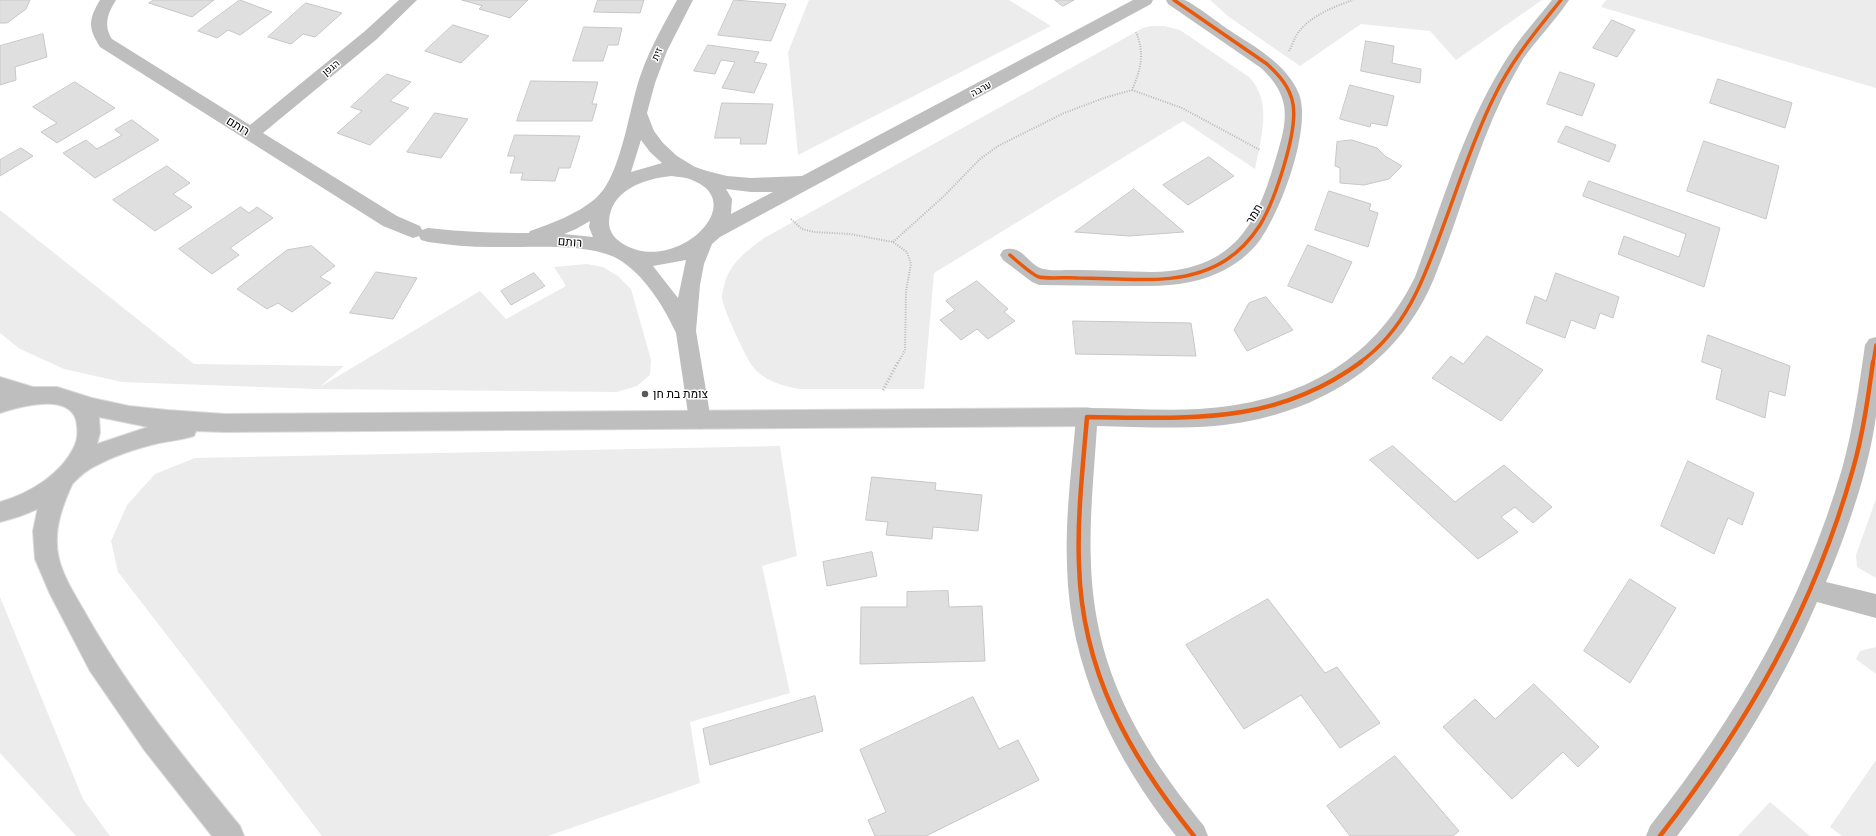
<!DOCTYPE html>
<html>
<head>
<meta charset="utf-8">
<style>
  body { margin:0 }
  canvas { display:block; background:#fff }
</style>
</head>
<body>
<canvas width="1876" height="836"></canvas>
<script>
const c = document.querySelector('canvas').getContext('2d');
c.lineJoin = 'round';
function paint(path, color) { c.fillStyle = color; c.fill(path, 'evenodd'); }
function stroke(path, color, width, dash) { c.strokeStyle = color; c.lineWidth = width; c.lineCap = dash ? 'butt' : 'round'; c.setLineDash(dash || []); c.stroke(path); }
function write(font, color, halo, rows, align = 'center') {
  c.font = font + ' "Exo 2",Heebo,sans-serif'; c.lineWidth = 3; c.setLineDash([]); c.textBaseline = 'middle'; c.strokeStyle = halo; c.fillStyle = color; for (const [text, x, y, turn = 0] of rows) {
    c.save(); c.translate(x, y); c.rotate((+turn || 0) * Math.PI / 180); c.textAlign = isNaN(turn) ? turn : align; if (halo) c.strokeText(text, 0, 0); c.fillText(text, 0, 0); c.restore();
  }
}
paint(new Path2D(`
  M809,0H1009L1051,26L798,155L788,52Z
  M1210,0H1542L1456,60L1430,31L1361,24L1300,66L1229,17Z
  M1606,0H1876V88L1601,7Z
  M1151,26H1164L1180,30L1249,77C1273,102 1261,138 1255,169L1183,121L934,273L924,389H799C783,386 764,381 753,367C746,358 723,309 722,298C722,294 723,289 724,286C729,263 747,251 764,238L1143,28Z
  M0,210L194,364L344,366L320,387L480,291L506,319L566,286L554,267L587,264L603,267L618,276L631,289L651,360L650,375L637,386L617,392L317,389L122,382L64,369L20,349L0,333Z
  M780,446L797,556L762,566L790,693L690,722L700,783L548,836H322L118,572L111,541L127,505L155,474L195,458Z
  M1876,499V578L1857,567L1856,555Z
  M0,597L83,799L110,836H76L0,753Z
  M1876,647V674L1856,659L1860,651Z
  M1876,760V836H1842L1830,827Z
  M1770,802L1810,836H1738Z`), '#ececec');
const building = new Path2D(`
  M0,0H30L26,9L7,23H0Z
  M154,0H214L192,17L149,3Z
  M240,0L272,12L240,35L228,30L217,38L198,31Z
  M462,0H528L510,18L479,9L482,6Z
  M598,0H644L640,13L594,12Z
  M734,0L786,4L771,41L718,35Z
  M1055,0H1074L1063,6Z
  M306,3L342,13L315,37L303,34L291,44L268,37Z
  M1612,20L1635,30L1617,57L1593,48Z
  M453,25L489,36L461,63L425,51Z
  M584,27L622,28L618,45H608L603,61H573Z
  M43,34L47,57L15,67L16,80L0,85V46Z
  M1366,41L1394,46L1392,63L1421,69L1420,83L1361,71Z
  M708,45L759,52L754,62L767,64L754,93L722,88L735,62L721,60L715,74L694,71Z
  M1560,72L1595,84L1582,116L1547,104Z
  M387,74L411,82L390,101L409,108L370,145L337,133L362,111L351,107Z
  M1718,79L1792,103L1785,128L1710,103Z
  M531,81L598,82L592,104H597L592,121H517Z
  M75,82L115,108L57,143L41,132L57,123L33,107Z
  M1350,85L1394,96L1387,126L1371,123L1370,127L1340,119Z
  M722,103L773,104L766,144H740L741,138H715Z
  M435,113L468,119L441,158L407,152Z
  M132,120L159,140L95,178L63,153L86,140L97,149L122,135L115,130Z
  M1566,126L1616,145L1609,162L1558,142Z
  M515,135L580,136L570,168H559L555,181L521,180L523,173H510L515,156H508Z
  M1352,140L1377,148L1385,156L1402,166L1389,179L1364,185L1340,183V168L1335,166L1337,142Z
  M1704,141L1779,166L1766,219L1687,191Z
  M21,148L33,156L0,176V160Z
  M1209,157L1234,176L1188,205L1163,185Z
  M167,166L190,183L173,194L192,207L155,231L113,200Z
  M1589,181L1720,228L1704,287L1618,254L1624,236L1679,257L1686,234L1583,196Z
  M1134,189L1184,232L1129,236L1075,232Z
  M1329,191L1371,204L1369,210L1378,213L1368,247L1315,230Z
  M241,207L249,213L257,207L273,218L230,248L239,255L212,274L179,249Z
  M1308,245L1352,262L1332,303L1288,286Z
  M312,246L335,266L320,277L331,283L292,312L278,303L267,309L237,289L287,250Z
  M376,272L417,278L393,319L350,313Z
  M534,273L545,286L511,305L501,291Z
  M1556,273L1619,297L1613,318L1600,313L1595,329L1571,320L1565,338L1526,323L1535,296L1546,301Z
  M977,281L1008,309L1004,312L1015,321L988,339L977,329L961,340L940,320L955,310L946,301Z
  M1266,297L1293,330L1247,351L1234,330L1249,303Z
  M1073,321L1191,323L1196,356L1076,354Z
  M1708,335L1790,366L1785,396L1769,391L1765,418L1716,399L1722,369L1702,362Z
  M1487,336L1543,370L1501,421L1432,378L1451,356L1463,364Z
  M1393,446L1455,502L1504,465L1552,507L1533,523L1515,507L1501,517L1518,532L1478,559L1370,460Z
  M1688,461L1754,493L1742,525L1728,518L1714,554L1661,526Z
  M872,477L936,483L935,490L982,495L978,531L933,527L932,539L886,535L888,522L866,520Z
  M872,552L877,576L827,586L823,562Z
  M1630,579L1676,608L1630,683L1584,651Z
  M948,591L949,607L982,606L985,661L860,664L861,607H907V592Z
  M1268,599L1325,673L1337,667L1380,723L1340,748L1301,695L1244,729L1186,645Z
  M1534,684L1599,747L1578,767L1563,752L1512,799L1443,727L1475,699L1495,719Z
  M815,696L823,731L710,765L703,729Z
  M973,697L999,749L1018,740L1039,780L926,836H875L868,820L886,812L860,750Z
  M1395,756L1459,831L1453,836H1350L1327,806Z`);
paint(building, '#dfdfdf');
stroke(building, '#c7c7c7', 1);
const major = new Path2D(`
  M0,377L33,387H57L92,398L129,406L167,410L225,414L1087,408L1095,410L1098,417L1095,424L1087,426L225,432L196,431L194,436C181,440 168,441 155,444C134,449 114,456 95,466C81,473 76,481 65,491C47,507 24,516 0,522V502C28,494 61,475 74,447C77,441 78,433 77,426C75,391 21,406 0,413ZM99,417L148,427L97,444L100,433Z`);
const highway = new Path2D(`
  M64,468L72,471L75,478C63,504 52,530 59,559C64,579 77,598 87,616C130,692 185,759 240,826L244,836H212L145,751L90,671L50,594L35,559L33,531L38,507L56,471Z`);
stroke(major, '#dbdbdb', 2);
stroke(highway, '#dbdbdb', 2);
stroke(new Path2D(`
  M1289,51C1292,46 1294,39 1297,34C1310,16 1333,7 1353,0
  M1132,90L1182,108L1260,150
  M791,219L802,229L814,232L850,234L893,242L907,252L911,264L906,291L905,350L898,363
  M893,242L944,196L980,159L998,146L1064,113L1104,98L1132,90C1141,69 1145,54 1136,32`), '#b9b9b9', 2, [1, 1.5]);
stroke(new Path2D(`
  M883,390L898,362`), '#b9b9b9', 3, [1, 2]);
paint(new Path2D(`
  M100,0H116C108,13 103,25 112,39L250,125L365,31L399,0H417L377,39L263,133L397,216L420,226L422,230L428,228C462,232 495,233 529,233L530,231C553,223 577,214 595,199C622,177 629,106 641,74C650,48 664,24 677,0H693L667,51L655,83L647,113L654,131L663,143L677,156L695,167L707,171L727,176L751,178L802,176L1133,0H1153L1151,4L720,237L712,244L704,264L700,285L696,331L711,420L708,427L700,429L692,427L689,420L676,333C664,307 644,274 618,259C588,242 527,248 492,247C470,247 449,245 428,242L421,240L419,236L413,238L383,226L100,47C88,28 88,20 100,0ZM641,140L650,152L662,163L631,172ZM671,176C678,177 686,177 692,180C751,203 676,274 625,245C616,240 609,233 609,222C610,190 644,179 671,176ZM726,189L751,192H773L731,214L732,199ZM590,221L589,227L593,237L564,234L576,229ZM686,260L678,298L653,266Z
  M1166,0C1172,0 1178,0 1184,0C1192,2 1220,24 1229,30C1255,47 1287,64 1299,94C1312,128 1281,211 1260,240C1250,254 1234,266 1218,273C1186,288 1152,286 1117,286C1091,286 1065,285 1039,285L1032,282L1003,260L1000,255L1003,250C1023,243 1028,266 1044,269C1051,271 1059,270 1066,270C1083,270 1100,270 1117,271C1134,271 1152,273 1169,271C1243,263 1260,213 1278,151C1289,116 1289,94 1261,68L1168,4Z
  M1552,0H1569C1555,21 1537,39 1523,59C1516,71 1509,84 1503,96C1475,154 1459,217 1435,276C1398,369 1311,417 1215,426C1176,429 1136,427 1097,426C1094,473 1089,519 1091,565C1095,671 1139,746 1204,826L1208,836H1176C1114,758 1069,667 1067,565C1065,516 1072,466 1076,417L1079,410L1087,408C1124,408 1162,411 1199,409C1294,403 1372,365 1415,277C1443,202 1465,122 1509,55C1521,36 1538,18 1552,0Z
  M1876,337C1876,362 1876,390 1876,416C1869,469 1847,532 1826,582L1876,594V618L1817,602C1781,686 1733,763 1677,836H1646L1650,826C1737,716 1802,605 1842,469C1853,429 1859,387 1865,345L1869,339Z`), '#bebebe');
paint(major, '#bebebe');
paint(highway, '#bebebe');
stroke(new Path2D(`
  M1010,255C1017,261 1031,274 1039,277C1046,279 1070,277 1078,278C1127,278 1183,288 1226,260C1240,251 1251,239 1260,225C1275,200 1298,132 1293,104C1290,87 1279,75 1267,64L1174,0
  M1359,363C1407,329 1425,276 1444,224C1460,181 1474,137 1494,97C1511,61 1536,31 1561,0
  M1873,363L1876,345`), '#e8590c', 3.5);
stroke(new Path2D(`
  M1194,836C1129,755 1082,672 1079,565C1077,516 1083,466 1087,417C1189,418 1274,426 1361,362
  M1660,836C1748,723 1814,608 1853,469C1863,434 1868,398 1873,362`), '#e8590c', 4.5);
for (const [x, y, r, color] of [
  [645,394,4,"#595959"]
]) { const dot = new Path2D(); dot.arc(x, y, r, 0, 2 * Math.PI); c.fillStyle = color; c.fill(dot); stroke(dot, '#fff', 1.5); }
write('10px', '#000', '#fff', [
  ["זית",657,54,-66],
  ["הגפן",331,68,-39],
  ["ערבה",981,89,-28]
]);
write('12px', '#000', '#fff', [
  ["רותם",238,126,32],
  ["תמר",1254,214,-60],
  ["רותם",570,242,4]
]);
write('12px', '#000', '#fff', [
  ["צומת בת חן",653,394]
], 'left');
</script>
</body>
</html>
